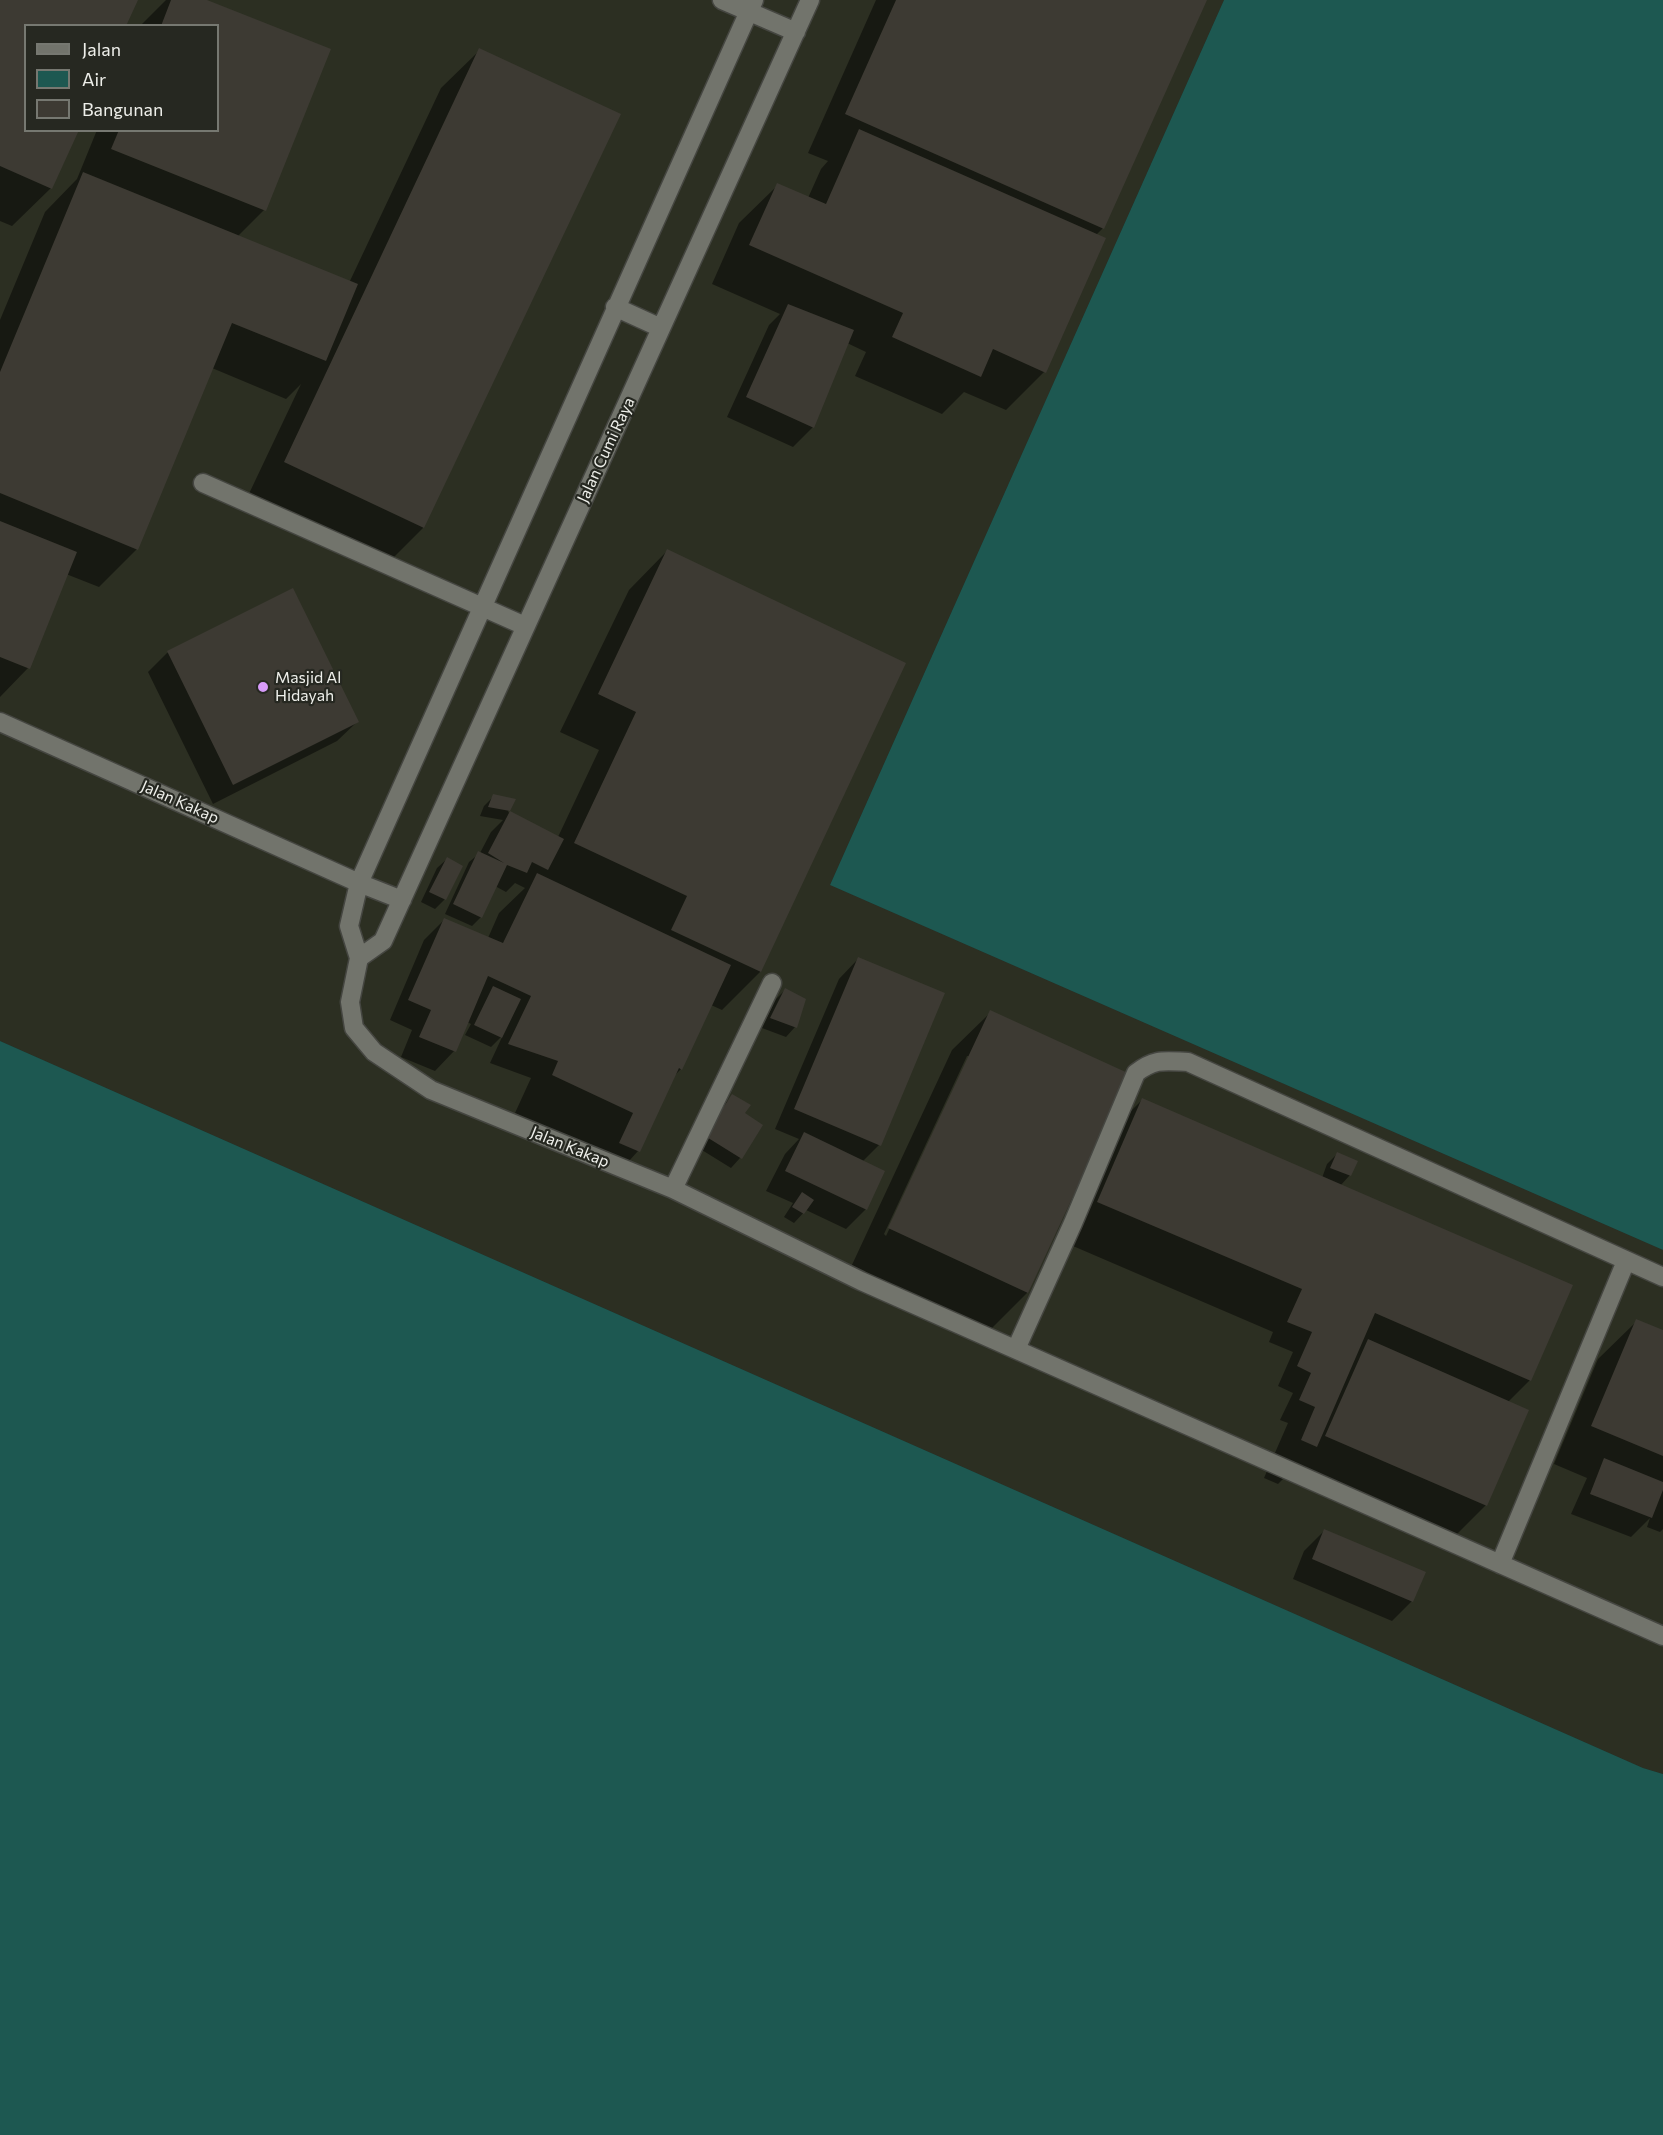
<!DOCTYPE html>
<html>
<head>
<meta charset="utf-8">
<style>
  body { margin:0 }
  #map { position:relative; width:1663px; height:2135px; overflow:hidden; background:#262821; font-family:Commissioner,sans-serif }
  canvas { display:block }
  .legend { position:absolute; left:24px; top:24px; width:195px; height:108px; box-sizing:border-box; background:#262821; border:2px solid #767871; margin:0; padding:8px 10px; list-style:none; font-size:18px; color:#eeefea }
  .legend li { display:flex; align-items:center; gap:12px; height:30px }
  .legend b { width:30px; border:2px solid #767871 }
</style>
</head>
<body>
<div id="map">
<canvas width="1663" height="2135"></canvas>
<ul class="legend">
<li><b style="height:8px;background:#72746c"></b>Jalan</li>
<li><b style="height:16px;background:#1d5851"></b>Air</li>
<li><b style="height:16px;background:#3d3a33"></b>Bangunan</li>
</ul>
</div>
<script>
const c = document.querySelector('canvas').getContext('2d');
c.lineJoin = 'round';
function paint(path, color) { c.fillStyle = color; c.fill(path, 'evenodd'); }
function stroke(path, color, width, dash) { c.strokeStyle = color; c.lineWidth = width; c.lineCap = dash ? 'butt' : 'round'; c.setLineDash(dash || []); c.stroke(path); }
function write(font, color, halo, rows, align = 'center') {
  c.font = font + ' Commissioner,sans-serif'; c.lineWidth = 4.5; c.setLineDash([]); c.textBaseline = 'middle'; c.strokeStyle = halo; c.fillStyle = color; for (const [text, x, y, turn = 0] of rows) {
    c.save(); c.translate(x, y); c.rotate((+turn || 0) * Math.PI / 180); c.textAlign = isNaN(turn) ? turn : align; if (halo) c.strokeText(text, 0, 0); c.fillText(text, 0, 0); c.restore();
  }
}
paint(new Path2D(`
  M0,0H1224L830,885L1663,1250V1774L1643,1768L0,1041ZM26,26H218V130H26Z`), '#2c2f22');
paint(new Path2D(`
  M1224,0H1663V1250L830,885Z
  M0,1041L1643,1768L1663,1774V2135H0Z`), '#1d5851');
paint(new Path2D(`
  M0,0H136L26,26V130L51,188L12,226L0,221Z
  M166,0H203L329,49L264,210L237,237L349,283L441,88L480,50L619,115L423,528L385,566L246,500L301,384L286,399L212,368L137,549L99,587L66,574L28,668L0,697V320L45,212L77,179L97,130H218V26H140Z
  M876,0H1205L1103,228L1096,235L1044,372L1006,410L964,392L942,414L855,376L866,352L847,343L813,427L793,447L727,417L769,325L780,314L712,284L739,223L778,185L808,198L821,169L828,161L808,153Z
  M667,551L904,664L760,972L722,1010L711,1005L681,1069L674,1076L638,1151L629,1161L618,1156L614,1160L515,1113L531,1078L490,1063L503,1035L491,1047L465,1035L471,1024L467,1022L454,1051L435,1071L401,1057L412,1030L390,1020L424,940L444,920L488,938L499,913L525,888L515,883L506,892L495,886L481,917L472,926L445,914L469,862L480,853L491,832L503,820L480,816L484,806L494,796L513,800L508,812L558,837L599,750L560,732L629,590Z
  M292,590L357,722L337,741L213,804L148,672L167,653Z
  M447,859L445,899L435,909L421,902L437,868Z
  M858,959L879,1145L862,1162L866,1209L846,1229L806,1210L794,1223L784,1217L793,1203L766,1191L785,1154L799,1139L775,1129L839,979Z
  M785,990L795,1027L786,1037L762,1028L776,999Z
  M991,1012L1128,1074L1027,1293L989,1331L851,1267L952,1050ZM967,1056H971L886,1236L884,1234Z
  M733,1096L743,1114L761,1125L740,1158L731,1168L697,1147L723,1105Z
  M1142,1100L1322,1178L1327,1164L1337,1154L1350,1175L1340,1186L1530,1380L1508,1402L1486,1505L1456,1535L1297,1465L1278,1484L1264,1478L1288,1423L1280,1420L1293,1393L1278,1386L1293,1352L1269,1342L1273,1332L1059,1240L1104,1138Z
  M1637,1321L1663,1332V1529L1660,1532L1647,1527L1650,1518L1631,1537L1571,1514L1587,1478L1554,1464L1598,1359Z
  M1324,1531L1412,1601L1392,1621L1293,1579L1304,1551Z`), '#0007');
paint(new Path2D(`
  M0,0H138L126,26H26V130H79L52,189L0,166Z
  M171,0H207L331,49L266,211L111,149L119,130H218V26H161Z
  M896,0H1207L1104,229L845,114Z
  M479,48L621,114L424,528L284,462Z
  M859,129L1106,238L1046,373L993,349L981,377L892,337L903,313L749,245L777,183L826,204Z
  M83,172L358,284L326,361L232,323L138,550L0,493V372Z
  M788,304L854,330L814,428L746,397Z
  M0,521L77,552L30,669L0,657Z
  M667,549L906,663L761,972L671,930L687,896L574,843L636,712L598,694Z
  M293,588L359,722L233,785L167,651Z
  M493,794L516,799L510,811L488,807Z
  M510,811L564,839L548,870L532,862L527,873L507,865L482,918L453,904L478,851L504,863L488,853Z
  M447,857L463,866L446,900L429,892Z
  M537,873L731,965L682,1070L679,1068L640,1152L619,1143L633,1113L552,1075L558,1061L508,1044L531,996L488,976L456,1052L419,1037L431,1010L408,1000L444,918L503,943Z
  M858,957L945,993L881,1146L794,1109Z
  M493,986L521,999L502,1038L474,1025Z
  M785,988L806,999L797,1028L770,1018Z
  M990,1010L1130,1074L1028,1293L888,1228Z
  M732,1094L751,1105L745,1113L763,1125L742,1159L705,1136Z
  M1142,1098L1573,1285L1531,1381L1375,1313L1317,1447L1301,1440L1315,1407L1299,1400L1311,1373L1297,1366L1312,1332L1287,1322L1302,1289L1097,1202Z
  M804,1132L885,1171L867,1210L785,1171Z
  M1337,1152L1358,1161L1351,1176L1330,1168Z
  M802,1192L814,1200L804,1214L792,1207Z
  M1636,1319L1663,1330V1456L1591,1426Z
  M1368,1339L1529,1410L1487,1506L1325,1436Z
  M1604,1458L1663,1482V1490L1652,1518L1590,1494Z
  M1324,1529L1426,1572L1413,1602L1312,1559Z`), '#3d3a33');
const minor = new Path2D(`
  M722,0L796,32
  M754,0L359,883L349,926L359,958L350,1002L354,1028L374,1052L431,1090L673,1189L861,1281L1663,1636
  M615,307L661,328
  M203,483L525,626
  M0,722L359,883L402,900
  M359,958L383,941L810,0
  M673,1189L772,983
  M1016,1349L1073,1223L1136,1073C1155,1058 1165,1061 1188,1062L1663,1277
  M1500,1564L1626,1261`);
stroke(minor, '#454641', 21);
stroke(minor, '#72746c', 18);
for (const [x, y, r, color] of [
  [263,687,6,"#d79bf9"]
]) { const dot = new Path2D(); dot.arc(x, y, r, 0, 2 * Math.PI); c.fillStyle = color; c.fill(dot); stroke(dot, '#262821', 2); }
write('16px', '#eeefea', '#262821', [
  ["Jalan Cumi Raya",606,450,-65],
  ["Jalan Kakap",180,802,24],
  ["Jalan Kakap",570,1147,22]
]);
write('16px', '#eeefea', '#262821', [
  ["Masjid Al",275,678],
  ["Hidayah",275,696]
], 'left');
</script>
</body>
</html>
